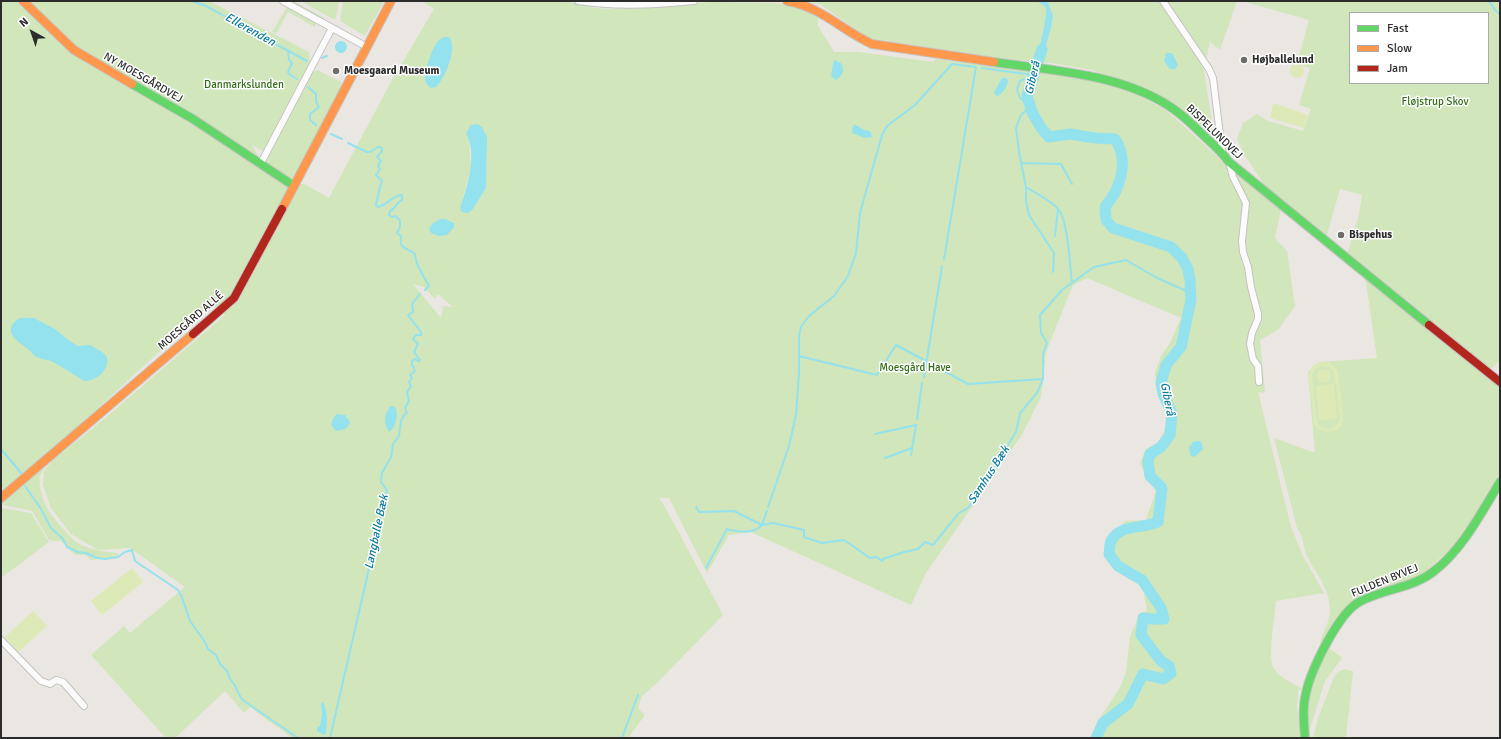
<!DOCTYPE html>
<html>
<head>
<meta charset="utf-8">
<style>
  body { margin:0 }
  #map { position:relative; width:1501px; height:739px; overflow:hidden; background:#eae6e2; font-family:Signika,sans-serif }
  canvas { display:block }
  .frame { position:absolute; inset:0; border:2px solid #2c2c2c; pointer-events:none }
  .legend { position:absolute; left:1349px; top:12px; width:140px; height:72px; box-sizing:border-box; background:#fff; border:1px solid #ababab; margin:0; padding:5px 7px; list-style:none; font-size:12px; color:#2c2c2c }
  .legend li { display:flex; align-items:center; gap:8px; height:20px }
  .legend b { width:20px; border:1px solid #ababab }
  .north { position:absolute; left:12px; top:12px; width:40px; height:40px; -webkit-text-stroke:3px #fff; paint-order:stroke; rotate:320deg; font-size:11px; font-weight:700; line-height:16px; text-align:center; color:#2c2c2c }
  .north::after { content:''; display:block; margin:auto; width:14px; height:18px; background:#2c2c2c; clip-path:polygon(50% 0,100% 100%,50% 72%,0 100%) }
</style>
</head>
<body>
<div id="map">
<canvas width="1501" height="739"></canvas>
<div class="frame"></div>
<ul class="legend">
<li><b style="height:5px;background:#63d668"></b>Fast</li>
<li><b style="height:5px;background:#ff974d"></b>Slow</li>
<li><b style="height:5px;background:#b3261e"></b>Jam</li>
</ul>
<div class="north">N</div>
</div>
<script>
const c = document.querySelector('canvas').getContext('2d');
c.lineJoin = 'round';
function paint(path, color) { c.fillStyle = color; c.fill(path, 'evenodd'); }
function stroke(path, color, width, dash) { c.strokeStyle = color; c.lineWidth = width; c.lineCap = dash ? 'butt' : 'round'; c.setLineDash(dash || []); c.stroke(path); }
function write(font, color, halo, rows, align = 'center') {
  c.font = font + ' Signika,sans-serif'; c.lineWidth = 3; c.setLineDash([]); c.textBaseline = 'middle'; c.strokeStyle = halo; c.fillStyle = color; for (const [text, x, y, turn = 0] of rows) {
    c.save(); c.translate(x, y); c.rotate((+turn || 0) * Math.PI / 180); c.textAlign = isNaN(turn) ? turn : align; if (halo) c.strokeText(text, 0, 0); c.fillText(text, 0, 0); c.restore();
  }
}
paint(new Path2D(`
  M1,1H209L309,52L310,65L263,151L252,145L258,156L255,163L287,186L304,184L329,198L392,80L434,9L422,1H565L596,8L609,9L646,8L712,2L771,3L787,4L818,14V26L834,52H858L933,62L936,59L1071,76L1129,90L1167,111L1219,158L1281,210L1275,238L1287,251L1295,306L1278,330L1260,340L1265,393L1258,392L1291,527L1304,558L1324,593L1276,601C1275,615 1267,659 1274,669C1281,678 1292,683 1302,689L1298,691L1297,707L1301,738H1091L1100,718L1121,686L1126,672L1130,637L1140,613L1147,611L1143,589L1136,582L1116,569L1107,559L1106,542L1125,521L1146,520L1156,491L1145,475L1140,463L1146,449L1158,443L1164,431L1167,420L1163,402L1157,389L1155,373L1161,356L1170,343L1181,318L1087,278L1073,285L1046,352L1041,397L1023,433L926,573L911,605L751,532L729,535L707,573L669,498H659L664,505L723,615L659,681L642,696L638,708L645,715L628,738H292L250,707L244,713L225,691L175,738H166L91,655L124,626L130,633L185,587L130,548L98,550L71,534L51,508L43,485L44,471L52,461L103,420L225,315L211,304L72,432L1,492ZM487,137L486,188L473,209H460L471,167L469,139ZM413,284L424,287L435,299L438,294L453,307L443,306L441,318Z
  M290,1H293L325,18L323,20Z
  M301,1H339L336,17L335,19H333Z
  M343,1H384L365,36L340,21Z
  M805,1H1159L1203,63L1214,136L1173,103L1153,92L1092,70L1051,63L1006,59L874,39L867,37L821,5Z
  M1166,1H1237L1220,50L1210,42L1206,59Z
  M1242,1H1500V361L1491,369L1348,252L1359,214L1362,195L1340,189L1327,235L1266,187L1245,156L1237,139L1243,123L1257,114L1268,121L1303,131L1311,109L1299,105L1310,68L1292,62L1300,53L1309,20ZM1350,13H1488V83H1350Z
  M287,7L316,23L315,27L288,12L276,34L272,32Z
  M317,70L341,82L343,85L294,177L291,178C282,175 270,168 267,160L309,76L312,73Z
  M1365,276L1500,386V477L1463,535L1450,551L1439,559L1420,577L1407,583L1358,599L1334,625L1320,648C1319,637 1329,625 1330,613C1331,588 1316,575 1306,554C1303,545 1303,535 1297,528L1274,438L1315,453L1308,372L1314,365L1321,362L1377,358Z
  M45,464L46,465C45,468 41,473 40,476C38,484 43,499 46,506C51,516 71,540 81,545C93,550 105,552 117,553L119,556L91,560L86,555H75L61,541L49,540L32,511L3,505L1,502Z
  M1,508L31,513L49,542L1,578Z
  M1329,648L1342,658L1325,681L1308,735C1307,724 1305,712 1306,701C1309,681 1318,665 1329,648Z
  M1345,669L1353,671L1346,738H1313L1318,718L1334,677L1338,672Z`), '#d1e6ba');
paint(new Path2D(`
  M1290 71a7 7 0 1 1 14 0a7 7 0 1 1-14 0Z
  M1273,103L1308,115L1304,128L1270,118Z
  M1321,362L1330,363L1337,370C1339,383 1344,408 1343,420C1341,433 1327,433 1318,429L1314,424L1309,375L1311,368ZM1322,366L1329,367L1334,373L1340,418C1338,430 1321,433 1317,421L1312,375L1315,369Z
  M1317 376a7 7 0 1 1 14 0a7 7 0 1 1-14 0Z
  M1334,384L1337,419L1319,420L1316,386Z
  M132,568L143,582L102,615L91,601Z
  M33,611L47,626L18,652L5,637Z`), '#ddeab7');
paint(new Path2D(`
  M1036,1L1048,2L1053,16L1051,27L1041,63H1035C1038,56 1048,14 1046,9C1045,5 1040,3 1036,1Z
  M445,37H449C458,48 445,78 436,87L431,88C429,87 427,84 426,83C422,75 433,45 439,40C440,39 444,37 445,37Z
  M335 47a6 6 0 1 1 12 0a6 6 0 1 1-12 0Z
  M1166,53H1172L1178,65L1175,69H1170L1164,61Z
  M834,60L841,63C845,70 843,75 836,80L831,76C832,72 833,62 834,60Z
  M1002,78H1006L1008,80C1008,87 1003,92 998,96L995,95L994,92Z
  M477,124L482,127L487,137L486,188L473,209L468,213L462,212L460,209C467,185 478,157 466,133L471,125Z
  M854,124L864,130L870,131L872,137L865,138L852,133V129Z
  M440,219H446L449,221L454,223V227L447,235L439,236L431,233L429,229L432,224Z
  M20,318H34L55,329L67,339L78,346L90,345L102,352L107,357C109,371 96,381 84,381C75,375 65,369 55,363C49,359 41,360 35,356C32,354 31,351 28,349C17,341 0,330 20,318Z
  M391,406L395,407C399,414 396,428 389,432C383,423 384,413 391,406Z
  M337,414L345,415L350,422C348,429 343,430 336,431L331,425L333,418Z
  M1197,441H1201L1203,449L1194,457L1190,455L1189,447L1193,442Z
  M323,702C328,712 327,722 326,733L324,735L317,731V728L320,726L322,714L321,704Z`), '#93e2ee');
stroke(new Path2D(`
  M192,1L206,6L307,61
  M1489,1L1495,10L1500,14
  M288,50L289,60L292,63L288,72L289,74L297,79
  M322,58L327,56
  M982,68L1033,75
  M308,87L316,94V102L319,107L310,114V120L316,125
  M1029,105L1020,98L1017,90L1020,81L1032,76
  M1030,107L1021,115L1016,128L1019,152L1026,187C1036,194 1051,200 1059,210C1068,222 1070,266 1072,283
  M331,134L342,139
  M348,143L367,152H370L378,147L382,148V151L377,157L381,161L378,166L380,169L376,175L382,181C379,188 378,197 376,205L378,207C389,204 395,194 402,195V200C395,203 397,208 390,211L389,215L392,217L395,216L400,220V227L397,233L401,236C399,250 406,247 415,254C415,265 424,276 429,286L425,290
  M1021,163L1061,164L1072,184
  M1026,187V201L1029,215L1054,253L1053,272
  M1055,236L1058,209
  M799,356L877,375L896,345L926,361
  M931,364L968,384L1043,379
  M924,377L942,266
  M917,419L922,383
  M875,434L916,425L911,455
  M1,449L22,474
  M885,458L912,448
  M25,486L41,509L51,528L63,539L67,547L78,552L86,553L97,558L105,559L118,557L125,552L132,550L135,561L178,590L182,597L190,621L205,642L208,649L216,655L220,664L227,671L230,679L234,684L241,698L247,703L298,738
  M696,507L699,512L734,511L762,525L773,523L804,530V537L822,543L844,540L870,558L877,557L882,561L883,559L904,552L918,549L925,542L933,545L958,514L969,507L1016,432L1020,413L1037,393L1043,379V354L1047,343L1041,333L1040,315L1062,290L1094,267L1126,260L1157,278L1191,293
  M768,507L789,446L796,415L799,373V336L801,327L809,316L834,296L848,276L856,253L860,213L882,135L887,126L915,105L952,64L976,67L944,259
  M706,568L727,529C738,532 753,534 761,526C764,522 765,515 767,511
  M330,738L387,490L381,482L382,473L391,457L393,444L399,436L401,421L404,415L407,413L405,408L409,401L407,392L411,386L409,382L412,378L410,375L415,371L414,368L412,365V361L415,359L418,361L420,360L414,352L418,344L413,339L416,335H421V332L408,315L413,312L412,304L420,294
  M622,738L638,695`), '#93e2ee', 2);
stroke(new Path2D(`
  M1042,49L1027,96L1032,112L1041,128L1049,137L1070,134L1095,138L1115,139C1125,153 1124,172 1117,188C1115,195 1109,201 1105,207L1106,220L1113,228L1171,247L1182,258L1188,269L1190,280L1191,300L1181,347L1166,365L1161,383L1163,394L1172,413L1170,435L1161,447L1150,454L1148,461L1150,476L1162,488L1158,522C1142,529 1120,524 1111,541C1109,545 1110,550 1109,554L1118,566L1142,580L1161,608L1164,619H1153L1143,618L1141,635L1161,661L1169,666L1171,673L1163,679L1143,674L1128,704L1103,723L1096,738`), '#93e2ee', 11);
const street = new Path2D(`
  M283,1L367,47
  M578,1C616,7 656,5 694,1
  M1163,1L1209,69L1213,78L1222,151
  M1229,162L1233,177L1246,203L1242,241L1243,252L1248,267L1251,287L1258,314V319L1252,333L1250,344L1253,359L1258,366L1259,382
  M261,163L332,28
  M1,640L41,681L50,684L56,680L63,682L84,706`);
const fast = new Path2D(`
  M994,62C1052,71 1118,73 1169,106C1182,114 1193,125 1204,136C1213,144 1222,152 1229,162L1429,325
  M132,84L193,119L294,186
  M1305,738C1304,723 1302,708 1306,693C1311,670 1339,611 1361,601C1384,589 1412,588 1433,572C1463,549 1481,513 1500,482`);
const slow = new Path2D(`
  M23,1L74,50L132,84
  M787,1C822,7 841,30 872,44L994,62
  M282,209L391,1
  M1,498L193,334`);
const jam = new Path2D(`
  M1429,325L1500,382
  M193,334L234,298L282,209`);
stroke(street, '#c4c3c3', 8);
stroke(fast, '#c4c3c3', 10);
stroke(slow, '#c4c3c3', 10);
stroke(jam, '#c4c3c3', 10);
stroke(street, '#fcfbfb', 6);
stroke(fast, '#63d668', 8);
stroke(slow, '#ff974d', 8);
stroke(jam, '#b3261e', 8);
for (const [x, y, r, color] of [
  [1244,60,4,"#6e6d6c"],
  [336,71,4,"#6e6d6c"],
  [1341,235,4,"#6e6d6c"]
]) { const dot = new Path2D(); dot.arc(x, y, r, 0, 2 * Math.PI); c.fillStyle = color; c.fill(dot); stroke(dot, '#fff', 1.5); }
write('bold 11px', '#2c2c2c', '#fff', [
  ["Højballelund",1252,60],
  ["Moesgaard Museum",344,71],
  ["Bispehus",1349,235]
], 'left');
write('11px', '#2c2c2c', '#fff', [
  ["NY MOESGÅRDVEJ",143,78,30],
  ["BISPELUNDVEJ",1214,132,44],
  ["MOESGÅRD ALLÉ",191,321,-41],
  ["FULDEN BYVEJ",1385,581,-22]
]);
write('11px', '#346d18', '#fff', [
  ["Danmarkslunden",244,85],
  ["Fløjstrup Skov",1435,102],
  ["Moesgård Have",915,368]
]);
write('italic 12px', '#097b9c', '#fff', [
  ["Ellerenden",250,30,29],
  ["Giberå",1033,78,-77],
  ["Giberå",1167,399,79],
  ["Samhus Bæk",989,475,-57],
  ["Langballe Bæk",377,532,-78]
]);
</script>
</body>
</html>
